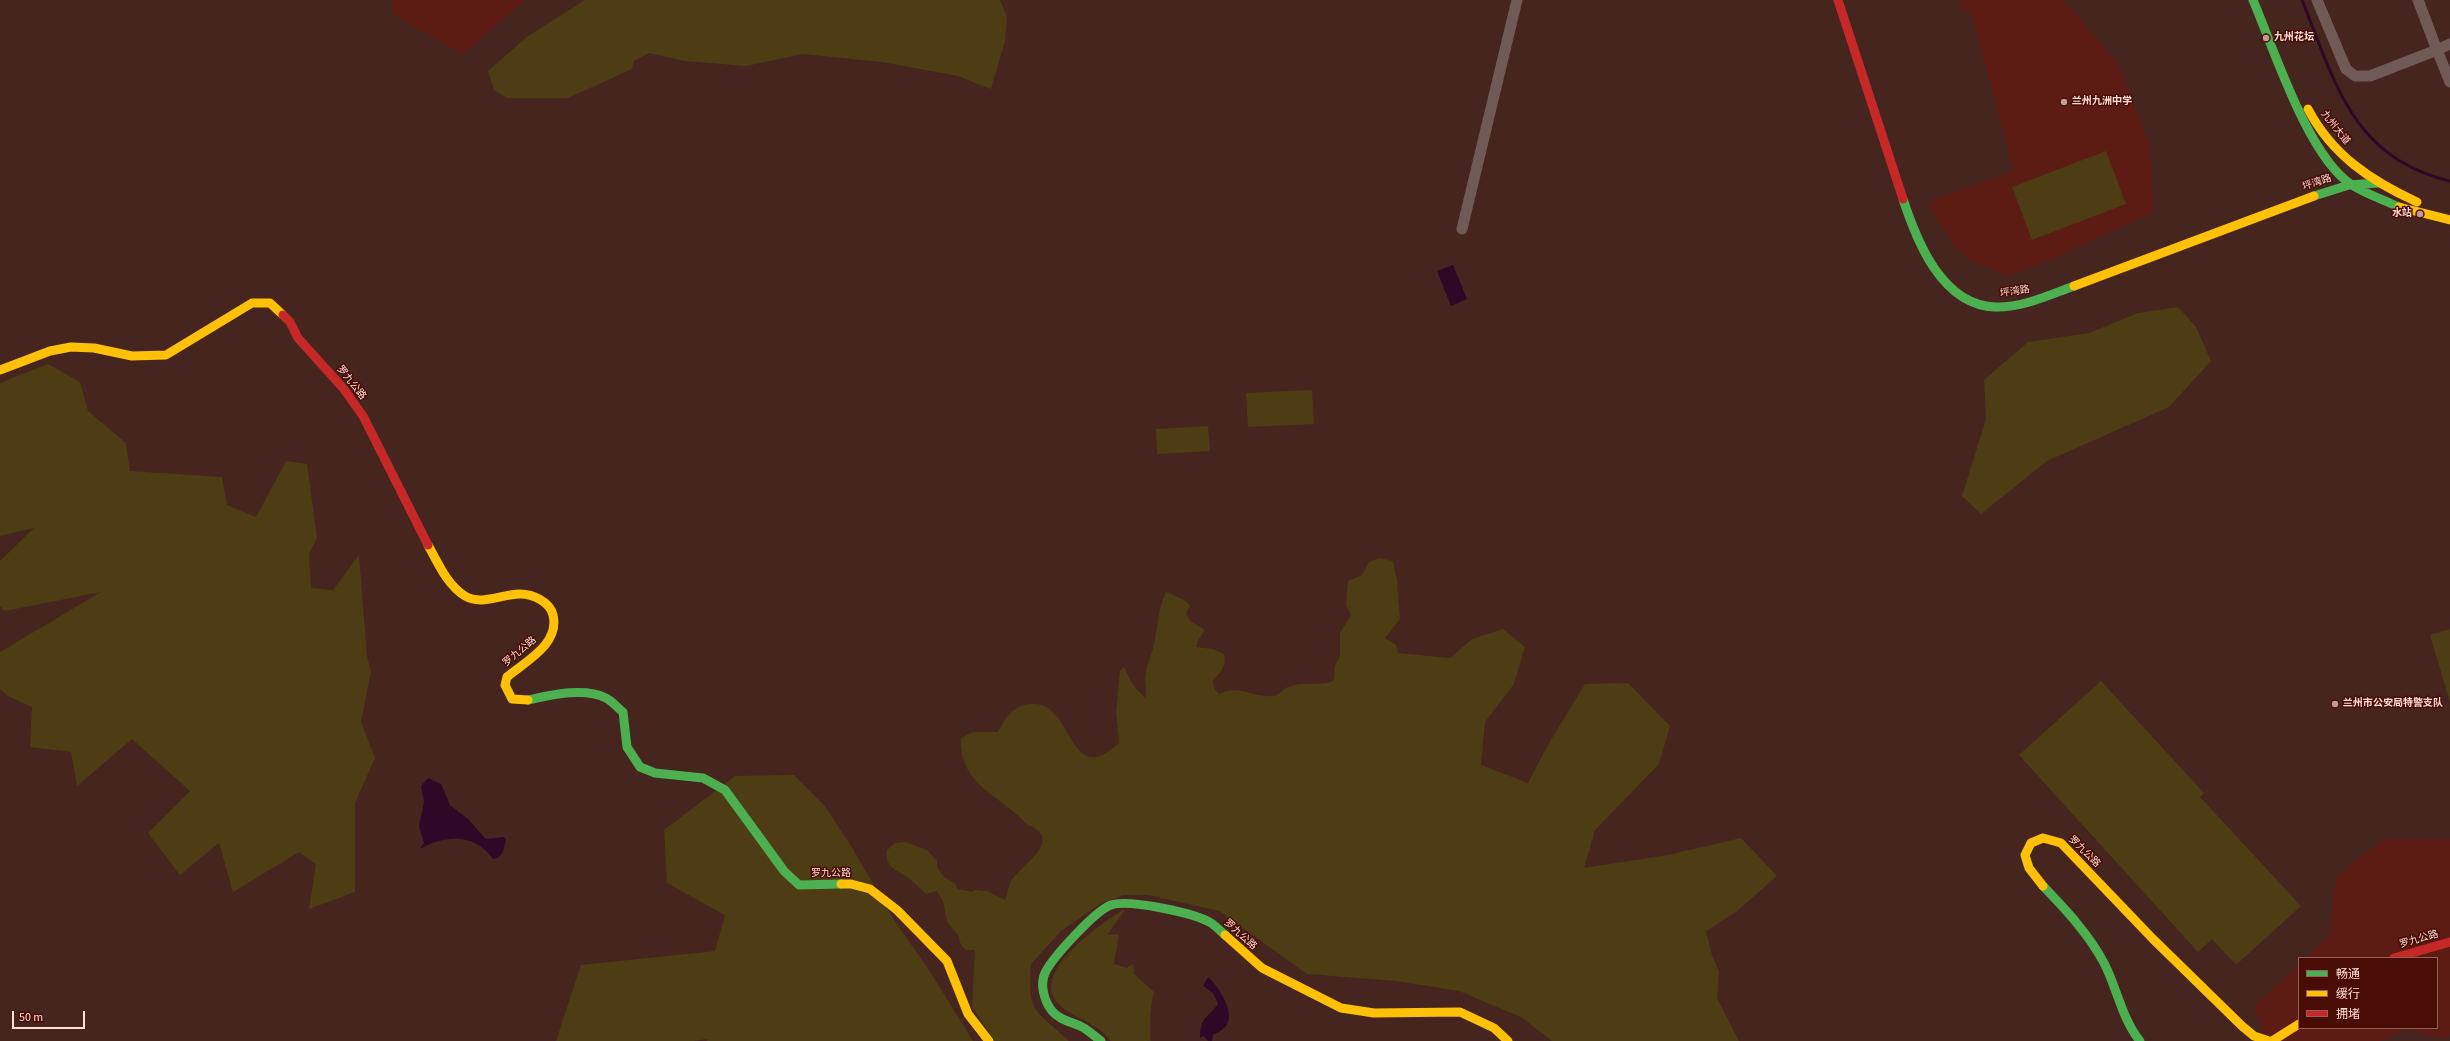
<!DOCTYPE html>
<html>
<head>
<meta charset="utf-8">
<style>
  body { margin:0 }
  #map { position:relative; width:2450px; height:1041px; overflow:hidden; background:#46251f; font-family:"Source Sans 3","Noto Sans SC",sans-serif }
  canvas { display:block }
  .legend { position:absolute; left:2298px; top:957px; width:140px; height:72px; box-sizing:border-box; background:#4a0d05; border:1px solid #926059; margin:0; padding:5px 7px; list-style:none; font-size:12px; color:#fdddd6 }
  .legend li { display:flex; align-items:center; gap:8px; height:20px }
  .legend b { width:20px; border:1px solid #926059 }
  .scale { position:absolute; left:12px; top:1011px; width:73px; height:18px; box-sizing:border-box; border:2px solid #fdddd6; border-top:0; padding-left:5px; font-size:12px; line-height:14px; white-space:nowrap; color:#fdddd6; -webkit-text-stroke:3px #4a0d05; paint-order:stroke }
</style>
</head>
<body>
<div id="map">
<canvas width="2450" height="1041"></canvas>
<ul class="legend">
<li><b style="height:5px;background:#4caf50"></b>畅通</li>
<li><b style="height:5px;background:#ffc107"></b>缓行</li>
<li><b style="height:5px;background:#c62828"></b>拥堵</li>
</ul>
<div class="scale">50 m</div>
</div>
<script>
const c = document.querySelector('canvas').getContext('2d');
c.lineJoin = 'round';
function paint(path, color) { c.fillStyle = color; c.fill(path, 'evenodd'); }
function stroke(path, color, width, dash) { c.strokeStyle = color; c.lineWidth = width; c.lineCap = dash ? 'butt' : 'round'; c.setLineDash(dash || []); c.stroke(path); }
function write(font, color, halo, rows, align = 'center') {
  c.font = font + ' "Source Sans 3","Noto Sans SC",sans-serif'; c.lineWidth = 3; c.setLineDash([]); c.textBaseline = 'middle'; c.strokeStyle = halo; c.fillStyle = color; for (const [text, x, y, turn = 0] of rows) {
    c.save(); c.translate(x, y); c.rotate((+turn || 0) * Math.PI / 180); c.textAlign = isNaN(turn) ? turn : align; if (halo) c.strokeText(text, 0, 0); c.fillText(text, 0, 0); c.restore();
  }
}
paint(new Path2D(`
  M392,0H525L463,55L393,14Z
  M1960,0H2063L2116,60L2150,145L2154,212L2044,263L2008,276L1971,261L1954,246L1927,202L2014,171L1970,9L1962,11Z
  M2384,839H2450V1036L2443,1039L2405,1029L2381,1041H2267L2254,1006L2299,964V1028H2437V958H2305L2328,937L2337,876Z`), '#5c1c13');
paint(new Path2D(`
  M585,0H1000L1007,17L1005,41L991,89L958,76L882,62L803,54L746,66L685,61L649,53L634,61L632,69L568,98H507L494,90L488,71L528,36Z
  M2106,151L2126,204L2032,240L2012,187Z
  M2178,307L2196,327L2211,361L2169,407L2047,461L1981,514L1962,496L1986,419L1984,380L2028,342L2089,333L2138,313Z
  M48,364L80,382L88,411L126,443L130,471L222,477L227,505L256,517L286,461L307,464L317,538L309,554L311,588L333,590L359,555L367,656L371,672L361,722L375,758L355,803V892L309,909L316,864L299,852L233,892L219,843L180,875L148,833L190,791L132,739L77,786L71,752L30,747L32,707L8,696L0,689V652L101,592L5,611L0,606V561L34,528L0,536V383Z
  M1312,390L1314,424L1248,427L1246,393Z
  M1208,426L1210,451L1157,454L1156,429Z
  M1380,558L1393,561L1397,581L1400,619L1385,638L1396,645L1398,653L1450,658L1472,639L1503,629L1525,647L1514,684L1485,722L1481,765L1528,783L1549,743L1585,684L1628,683L1670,726L1659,764L1595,830L1584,868L1668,855L1741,838L1777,876L1736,912L1706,931L1712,955L1719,972L1717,998L1739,1041H1552L1521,1017L1459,991L1396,981L1307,974L1219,911L1148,895H1124L1100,904L1061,931L1031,964C1027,1015 1036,1009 1069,1041H995L972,1007L975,950H966L961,945L958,935L947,922L943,901L937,891L926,894C921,889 915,884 910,879C898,870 884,869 887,850L895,843L905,842L927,850L937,861V867L944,877L956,884L957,889L973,892L975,890L987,891L1005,900C1008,894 1008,886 1012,880C1021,866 1065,839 1028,825C1000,795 958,784 961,738L973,732H998C1005,718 1012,707 1028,704C1063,699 1066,747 1087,756C1099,761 1111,750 1119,743L1116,712L1120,671L1124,667L1133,685L1145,698C1148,688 1144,682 1146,673C1147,662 1152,654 1154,644C1158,626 1158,608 1166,592L1186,601L1190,606L1186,613L1190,621L1205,630L1197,642L1196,647L1213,649L1224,654C1227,666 1221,672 1213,680L1214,688L1219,694C1241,684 1251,698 1273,696C1279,696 1282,689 1288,687C1298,682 1316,685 1328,683L1334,680L1335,666L1340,656V633L1351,615L1346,605L1348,581L1362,575L1369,562Z
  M2450,629V702L2430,635Z
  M2101,681L2204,793L2200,797L2301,906L2236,965L2212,939L2198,952L2019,755Z
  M794,775L824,805L853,849L892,917L929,970L973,1041H707V1039L694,1041H556L581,965L715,951L725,915L667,883L664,830L735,776Z
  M1123,910H1125L1107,935L1119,934L1114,964L1127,968L1133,964L1134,974L1154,992C1151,999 1149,1034 1151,1041H1111C1096,1021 1070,1018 1057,1002C1031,971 1101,924 1123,910Z`), '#4d3c14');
paint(new Path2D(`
  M1453,265L1467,299L1451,306L1437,271Z
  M428,778L441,784L450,805L468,819L486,839L504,837L506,840C504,848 503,858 493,859C475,833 445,835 420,849L424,843L419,826L424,802L421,786Z
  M1208,977C1218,986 1236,1012 1226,1026C1223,1030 1218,1032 1213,1035L1212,1041H1208L1204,1036L1200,1038C1200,1017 1207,1019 1218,1004L1213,993L1203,986Z`), '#2d0827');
stroke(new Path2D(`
  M2302,0C2335,82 2352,158 2450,181`), '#2d0827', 3);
stroke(new Path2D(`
  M2317,0L2346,69L2355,76H2370L2437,50L2418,0
  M2450,44L2437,50L2450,82
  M1462,229L1517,0`), '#715955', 11);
stroke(new Path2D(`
  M2253,0C2274,49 2308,157 2352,185C2366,194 2384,200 2399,207
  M2314,196L2349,185L2378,183
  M1903,199C1917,242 1942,305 1995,307C2022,308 2049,295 2074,286
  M528,700C551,695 584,687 606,698C612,701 618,708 623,712L627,747L640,767L655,773L703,778L725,790L784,871L799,885L841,884
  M2043,886C2065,909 2089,934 2104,963C2117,988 2122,1019 2140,1041
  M1101,1041C1096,1037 1090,1032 1084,1028C1074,1022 1060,1021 1052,1011C1044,1001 1039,983 1046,971C1054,956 1096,910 1111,905C1129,899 1195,913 1211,923C1216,926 1221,932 1225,935`), '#4caf50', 9);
stroke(new Path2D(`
  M2308,109C2332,155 2371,181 2417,202
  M2399,207L2450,220
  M2074,286L2314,196
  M0,370L50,351L71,347L94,348L132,356L166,355L252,303H270L283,315
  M428,545C438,563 447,585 465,596C482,606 502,594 520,594C533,594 550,602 553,615C560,644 526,661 507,677L505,685L512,699L528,700
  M841,884H851L870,889L897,910L947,961L968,1014L989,1041
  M2043,886L2029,868L2025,855L2031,843L2043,838L2061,843L2153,939L2242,1026L2254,1036L2269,1041
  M1225,935L1262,968L1341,1008L1374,1013L1460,1012L1494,1028L1508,1041
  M2272,1041L2299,1024`), '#ffc107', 9);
stroke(new Path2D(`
  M1838,0L1903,199
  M283,315L290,322L298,338L343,388L363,416L428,545
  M2394,958L2450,942`), '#c62828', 9);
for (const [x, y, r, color] of [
  [2266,38,4,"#bd9d96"],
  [2064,102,4,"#bd9d96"],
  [2420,214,4,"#bd9d96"],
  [2335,704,4,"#bd9d96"]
]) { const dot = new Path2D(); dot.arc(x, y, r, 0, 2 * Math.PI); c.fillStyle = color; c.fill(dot); stroke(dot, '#4a0d05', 1.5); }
write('bold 10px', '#fdddd6', '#4a0d05', [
  ["九州花坛",2274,38],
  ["兰州九洲中学",2072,102],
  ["水站",2412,214,"right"],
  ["兰州市公安局特警支队",2343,704]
], 'left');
write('10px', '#fdddd6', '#4a0d05', [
  ["九州大道",2335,128,51],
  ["坪湾路",2317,183,-18],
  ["坪湾路",2015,292,-9],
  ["罗九公路",351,383,51],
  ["罗九公路",520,652,-40],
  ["罗九公路",2084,852,45],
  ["罗九公路",831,874],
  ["罗九公路",1240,935,42],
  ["罗九公路",2419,940,-16]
]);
</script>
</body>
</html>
